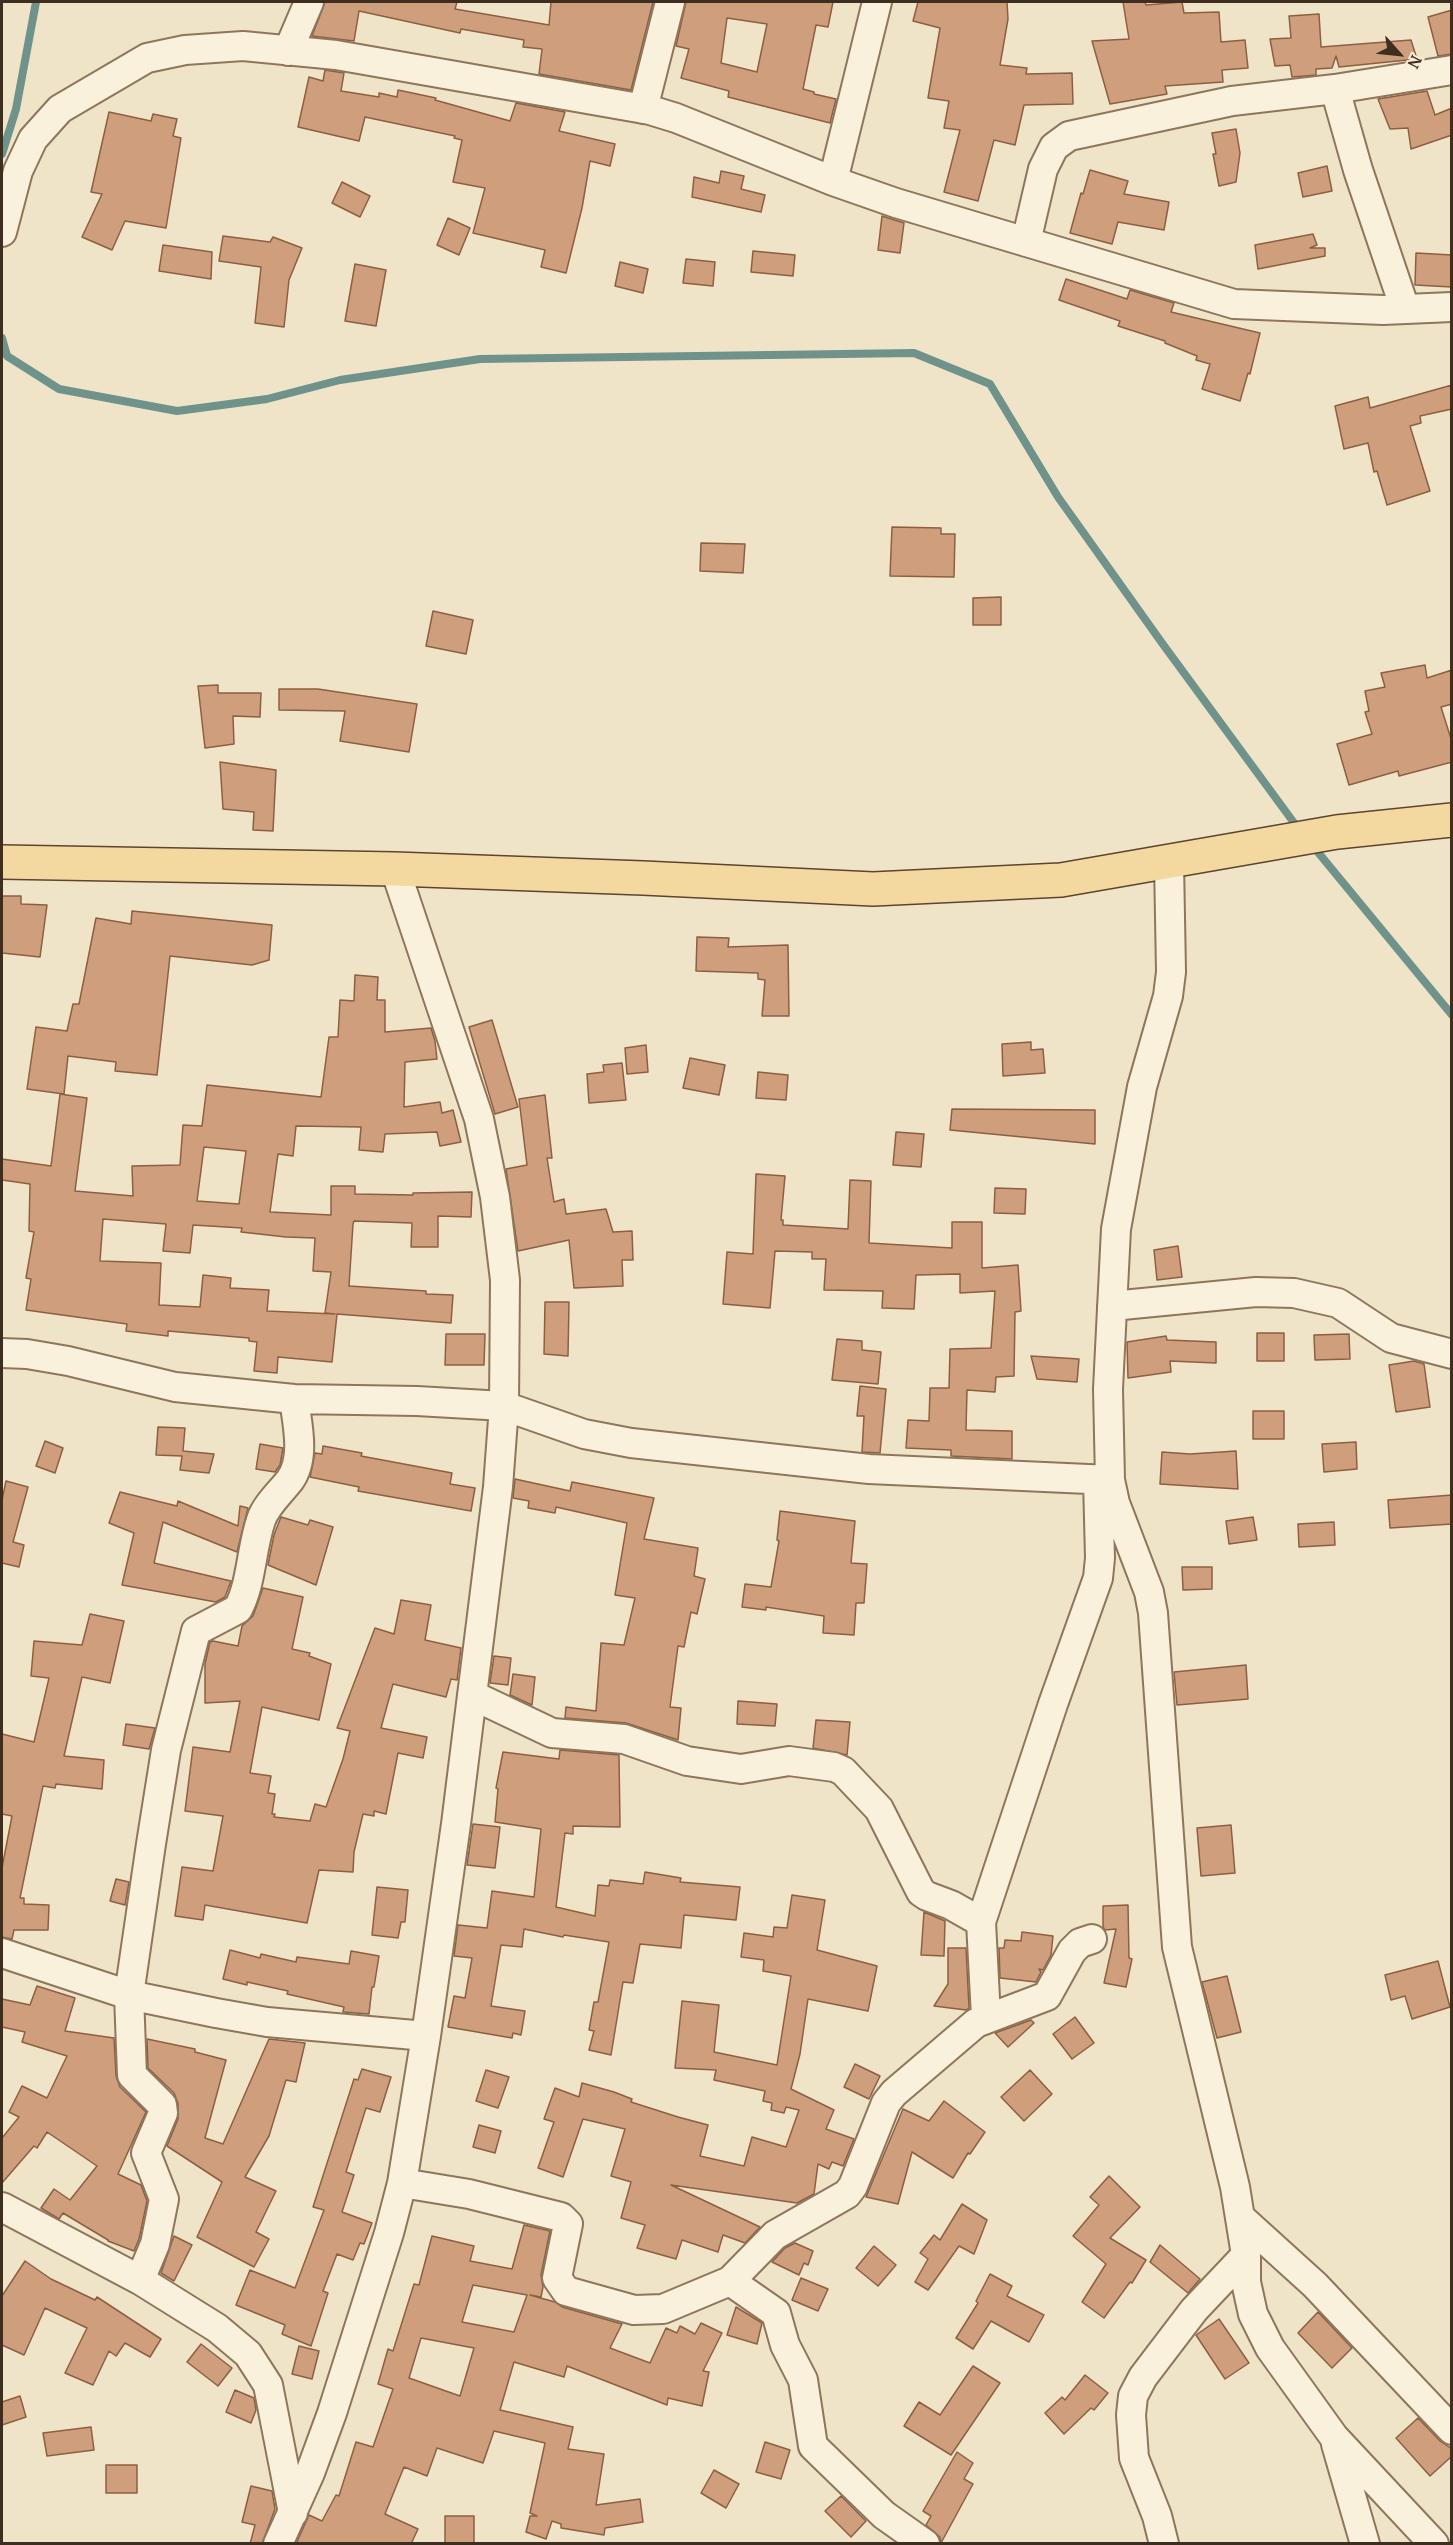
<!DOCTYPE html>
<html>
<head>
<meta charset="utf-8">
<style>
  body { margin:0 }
  #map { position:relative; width:1453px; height:2545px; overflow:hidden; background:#f0e4c8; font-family:"PT Serif",serif }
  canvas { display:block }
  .frame { position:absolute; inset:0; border:3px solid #3d2e20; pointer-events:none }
  .north { position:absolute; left:1369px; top:24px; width:60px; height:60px; -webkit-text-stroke:4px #f7eed8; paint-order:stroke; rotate:117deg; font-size:16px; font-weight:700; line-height:24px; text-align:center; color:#3d2e20 }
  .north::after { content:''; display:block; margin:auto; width:21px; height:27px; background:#3d2e20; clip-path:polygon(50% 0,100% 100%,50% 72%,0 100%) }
</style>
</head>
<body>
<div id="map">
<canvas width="1453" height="2545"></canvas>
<div class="frame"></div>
<div class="north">N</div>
</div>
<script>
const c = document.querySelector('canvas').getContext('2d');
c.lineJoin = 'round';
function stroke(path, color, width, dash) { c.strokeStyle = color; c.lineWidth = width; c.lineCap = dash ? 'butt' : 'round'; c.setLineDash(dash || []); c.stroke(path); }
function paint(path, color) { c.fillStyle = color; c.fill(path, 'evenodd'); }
stroke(new Path2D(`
  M2,154L16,109L36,2
  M2,338L7,356L59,389L177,411L267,399L340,380L480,359L914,353L990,384L1058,497L1162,643L1300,831
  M1312,845L1452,1015`), '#6f938a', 8);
const building = new Path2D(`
  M325,2H457L455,9L549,25L551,2H653L631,90L539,74L542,49L523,47L524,40L461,29L460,33L359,11L354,41L312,36Z
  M686,2H833L828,27L816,25L803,89L814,92V94L836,99L830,123L728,97L729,91L681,78L689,49L676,46ZM727,18L767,24L757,72L721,63Z
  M918,2H1007L1008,19L1000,65L1027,68L1026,74L1072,73L1073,104L1024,105L1015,145L994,140L978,201L944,192L960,130L944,128L949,101L928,98L940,28L913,21Z
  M1123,2H1145L1146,5L1182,2L1184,13L1219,12L1221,42L1245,40L1248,68L1222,70L1223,82L1165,86L1167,94L1110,104L1092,41L1129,39Z
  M1452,10V54L1438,56L1428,17Z
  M1319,14L1321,47L1411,40L1417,59L1339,67L1336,56L1332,68L1316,69V75L1292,77L1290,65L1275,66L1270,39L1291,38L1289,16Z
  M325,70L344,73L341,91L379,97V93L397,97L398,90L436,98L435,100L510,121L516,103L565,112L559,131L615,144L610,166L590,161L582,208L566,273L541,267L545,250L473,233L485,188L453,182L462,140L454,138L455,136L365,117L359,141L298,127L309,77L323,81Z
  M1427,91L1435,115L1452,108V135L1411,149L1408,128L1390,129L1378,99Z
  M109,112L151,121L153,114L177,119L173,136L181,138L166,228L125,221L112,250L82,237L102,194L91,192Z
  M1236,129L1240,153L1236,182L1219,186L1213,154H1216L1212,133Z
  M1327,166L1332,191L1303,197L1298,173Z
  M1090,170L1128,181L1124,194L1169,202L1164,230L1118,222L1112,244L1070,233L1081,193L1083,194Z
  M721,171L744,176L741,189L765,195L761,212L692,197L694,177L719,183Z
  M342,182L370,196L360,217L332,203Z
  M882,216L904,223L900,253L878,250Z
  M448,218L470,228L459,255L437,245Z
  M1313,234L1317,245L1310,248H1325V256L1258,269L1255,245Z
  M223,236L270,242L273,237L302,248L289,280L284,327L255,323L261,267L219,261Z
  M163,245L212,252L211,279L159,271Z
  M753,251L795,255L793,276L751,272Z
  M1416,253L1452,255V287L1415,285Z
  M686,259L715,262L713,286L683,283Z
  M620,262L648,269L643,293L615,286Z
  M355,264L386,270L376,326L345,321Z
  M1066,279L1127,299L1130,290L1174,303L1171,312L1260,333L1250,374L1248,373L1240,401L1202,389L1210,364L1196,360L1197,356L1165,343V341L1118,326L1120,321L1059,300Z
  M1452,385V409L1420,416L1421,423L1410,426L1430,491L1387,505L1377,471L1374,472L1368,443L1344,449L1335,406L1368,397L1370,408Z
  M892,527L941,528V534H955L954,577L890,576Z
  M701,543L745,544L743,573L700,571Z
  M1001,597V625H973V598Z
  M433,611L473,620L466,654L426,646Z
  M1425,665L1427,678L1452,670V704L1441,707L1452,742V762L1399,776L1398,771L1349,785L1337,744L1372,734L1365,712L1369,711L1365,691L1385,687L1381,673Z
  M218,685V693H261L260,717L233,716L234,744L205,748L198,686Z
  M279,689H318L417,704L409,752L340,741L345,711L279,710Z
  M220,762L276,770L273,831L253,830L254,812L223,809Z
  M2,896H21V904L47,905L40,957L2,953Z
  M132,911L272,925L269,960L252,965L170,956L157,1075L115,1071L116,1062L68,1056L64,1094L27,1089L36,1027L67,1031L73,1004H79L96,918L131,924Z
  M697,937L729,938L728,947L788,945L789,1016H762L765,980L758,979V973L696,971Z
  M355,975L378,977L377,1000H385V1032L431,1028L435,1041L437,1059L405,1062L404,1107L440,1102L442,1113L453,1110L461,1142L440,1146L437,1132L385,1134L383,1152L359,1150L361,1127L296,1126L293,1156L278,1154L270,1212L331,1215V1186H355V1194L413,1195V1193L472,1192L471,1217L438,1216V1247H411L412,1223L354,1221L353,1224L349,1286L426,1291V1294L453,1295L451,1323L337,1314L332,1362L278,1357L277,1373L254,1371L257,1342L249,1341V1338L168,1331V1336L126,1331L127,1324L26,1310L31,1279L26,1278L34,1232L29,1231L30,1184L2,1180V1159L51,1166L60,1094L87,1098L75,1191L133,1196L132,1166L180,1165L183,1125L202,1126L207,1085L321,1097L329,1037H338L340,1000L354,1001ZM204,1147L246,1151L239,1204L197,1201ZM103,1219L166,1224L163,1251L190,1253L193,1225L242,1228L241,1232L286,1237L315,1238L313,1271L331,1272L325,1313L335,1314L267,1311L269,1290L230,1288L231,1278L203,1275L200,1307L159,1305L161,1263L100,1261Z
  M492,1020L518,1107L495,1114L469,1027Z
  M1031,1042V1050L1043,1049L1045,1073L1003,1076L1002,1044Z
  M646,1045L648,1072L627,1074L625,1048Z
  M690,1058L725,1065L719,1095L683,1088Z
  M622,1063L626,1100L589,1103L587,1074L604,1072L603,1065Z
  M758,1072L788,1075L786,1100L756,1098Z
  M545,1095L552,1158H547L554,1202L564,1199L566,1214L606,1209L613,1232L632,1231L633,1260H622L623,1286L574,1288L569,1240L518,1251L506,1169L527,1165L519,1099Z
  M952,1109L1095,1110V1144L950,1130Z
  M896,1132L924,1134L921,1167L893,1165Z
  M756,1174L785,1176L781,1220H783V1225L848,1229L850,1180L871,1181L869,1243L952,1248V1222H982V1268L1018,1265L1021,1311L1015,1312L1014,1376L996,1377L995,1392L967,1390L966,1430L1012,1431V1459L951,1456V1450L906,1448L908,1420L929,1421L930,1388H949L950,1349L991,1348L995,1291L960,1293V1274L916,1275L914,1309L882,1308L883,1291L824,1290L826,1259H812V1252L775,1251L770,1308L723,1304L727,1252L753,1254Z
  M995,1188L1026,1189L1025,1214L994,1213Z
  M1178,1246L1182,1277L1157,1280L1154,1250Z
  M545,1302H569L568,1356L544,1354Z
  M1257,1333H1284V1361H1257Z
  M446,1334H485L484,1365H445Z
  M1349,1334L1350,1359L1315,1360L1314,1335Z
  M1166,1336L1167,1340L1216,1342V1363L1170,1361L1171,1372L1128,1378L1127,1342Z
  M837,1339L862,1341V1350L881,1352L878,1384L832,1380Z
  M1031,1356L1079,1359L1077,1382L1037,1379Z
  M1414,1361L1424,1364L1430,1407L1396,1412L1389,1365Z
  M860,1386L886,1389L880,1453L862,1452L864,1416H857Z
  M1253,1411H1284V1439H1253Z
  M158,1427L185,1428L183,1451L214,1454L209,1473L180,1470L182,1456L156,1455Z
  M45,1441L63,1448L55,1473L36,1466Z
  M1356,1442L1357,1469L1324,1472L1322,1444Z
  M260,1444L283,1448L280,1465L275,1472L256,1469Z
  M323,1446L362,1453L361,1456L452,1473L450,1484L475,1488L471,1511L358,1491L359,1487L310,1477L315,1453L322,1454Z
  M1236,1451L1238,1489L1160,1484L1162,1452L1190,1454Z
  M515,1479L570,1491L572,1482L654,1498L644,1539L698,1548L694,1576L705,1579L697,1614L691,1612L684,1647L678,1646L670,1707L681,1708L678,1740L626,1723L565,1718L566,1707L596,1711L601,1643L624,1645L635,1598L615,1595L627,1523L556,1507L555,1513L528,1508L529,1501L513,1498Z
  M6,1481L28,1487L13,1542L24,1545L19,1567L2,1563V1500Z
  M120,1492L177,1506L178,1501L238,1526L240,1506L248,1508L237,1552L163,1522L154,1563L231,1581L225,1597L216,1602L122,1585L134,1533L109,1523Z
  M1452,1495V1524L1390,1528L1388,1500Z
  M780,1511L855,1521L851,1563L867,1564L864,1603H856L854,1635L823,1633L824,1616L766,1607V1610L742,1607L745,1584L771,1587L779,1541L777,1540Z
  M281,1517L308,1525L310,1520L333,1527L316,1585L268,1565L274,1535Z
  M1253,1517L1257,1540L1229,1544L1226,1521Z
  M1334,1522L1335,1545L1299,1547L1298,1524Z
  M1182,1567H1212V1589L1183,1590Z
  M263,1588L303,1597L292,1649L310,1653L309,1656L331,1664L319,1720L262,1707L250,1773L271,1776L268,1793L275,1794L272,1814H275L274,1817L310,1821L315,1804L326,1807L343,1759L350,1731L337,1728L375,1628L394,1634L401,1600L431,1605L425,1640L461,1648L457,1680L451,1679L446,1697L393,1684L381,1728L427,1737L423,1758L398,1753L386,1814L374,1811V1816L363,1814L354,1852L353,1872L319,1870L307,1923L205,1905L203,1920L175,1916L182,1867L213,1871L223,1816L185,1811L193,1747L230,1752L240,1701L205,1703V1664L210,1642L213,1641L238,1646L242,1626L253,1616Z
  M90,1614L124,1621L110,1683L82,1677L64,1756L104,1760L102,1789L56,1784L55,1788L43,1786L20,1898H24V1904L49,1905L48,1930H14L12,1939L2,1937V1868L12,1816L2,1814V1734L34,1742L49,1678L31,1676L34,1641L82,1645Z
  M494,1656L511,1658L508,1685L490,1683Z
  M1246,1665L1248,1699L1177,1705L1174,1672Z
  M513,1674L535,1677L532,1705L510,1695Z
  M738,1701L777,1704L775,1726L737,1724Z
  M816,1720L850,1722L847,1755L813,1748Z
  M126,1724L155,1728L149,1749L123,1745Z
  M560,1750L619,1755L620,1827L573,1826V1834L565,1833L556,1907L595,1916L598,1885L609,1886L610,1880L643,1884L645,1872L681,1878L680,1882L740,1887L736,1920L684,1915L681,1948L640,1944L633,1983L623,1982L611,2055L589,2050L594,2031L589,2030L594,2002H598L609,1942L564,1935L563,1937L524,1929L522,1947L501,1945L491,2006L525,2011L521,2035L513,2033L512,2038L448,2027L454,1996L465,1998L472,1958L454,1956L458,1925L487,1928L492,1891L534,1897L541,1829L495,1822L498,1789L496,1788L503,1752L559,1759Z
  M473,1824L500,1827L495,1868L467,1865Z
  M1231,1825L1235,1873L1201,1876L1197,1828Z
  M116,1879L129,1882L125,1905L110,1901Z
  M377,1887L408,1890L405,1922H401L398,1938L372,1935Z
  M792,1895L825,1900L817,1950L877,1966L868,2011L808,1999L800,2054L791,2089L834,2110L826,2129L854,2139L843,2166L832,2162L829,2169L818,2164L814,2194L797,2203L671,2185L760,2227L745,2243L723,2235L718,2252L682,2240L676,2259L637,2248L645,2225L621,2218L631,2182L611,2176L625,2129L583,2119L563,2177L538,2168L554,2122L544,2119L555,2088L579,2097L582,2083L614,2092L632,2099L631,2102L678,2117L708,2125L700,2156L744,2166L752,2137L786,2147L799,2110L786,2107L784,2113L771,2110L772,2103L763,2101L765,2091L714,2080L716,2070L675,2068L682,2001L719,2005L714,2052L777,2065L791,1976L763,1971L764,1960L741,1957L744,1933L773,1937L774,1927L787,1928Z
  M1128,1905L1129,1958L1132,1959L1126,1987L1104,1983L1116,1929L1105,1930L1103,1927V1906Z
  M924,1912L945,1921L944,1956L921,1955Z
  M1022,1932L1053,1936L1051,1955L1043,1970L1039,1969L1041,1972L1036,1982L1000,1978L999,1948H1004L1005,1940L1021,1941Z
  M948,1948H966L969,2008L966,2010L934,2006L948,1984Z
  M230,1950L260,1958L261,1954L296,1962L297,1957L349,1964L351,1951L379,1956L374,1987H372L369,2014L343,2012L344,2007L287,1994L288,1991L247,1982V1985L223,1979Z
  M1438,1961L1450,2007L1412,2019L1405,1996L1391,2000L1385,1975Z
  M1227,1976L1241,2032L1217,2038L1202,1982Z
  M37,1986L75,1998L65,2031L114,2038L116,2076L120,2087L146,2112L118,2174L141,2185L147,2201L139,2239L134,2251L108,2241V2240L63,2213L59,2219L41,2208L54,2189L70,2200L97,2166L47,2132L37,2148L34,2146L2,2183V2138L19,2117L9,2112L22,2086L47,2098L67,2056L22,2042L25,2032L2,2027V1999L30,2005Z
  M1075,2017L1094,2043L1072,2059L1053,2034Z
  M1031,2020L1034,2023L1008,2047L995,2033Z
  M147,2039L195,2049V2052L226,2060L205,2138L223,2144L269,2039L305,2043L296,2082L286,2080L269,2136L245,2177L276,2191L256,2232L269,2239L254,2267L197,2237L222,2182L167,2146L178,2119V2103L174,2093L148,2068Z
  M855,2064L880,2076L869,2099L844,2087Z
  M362,2069L391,2077L380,2112L366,2108L346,2172L354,2175L342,2212L372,2223L364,2244L360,2243L353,2260L337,2254L323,2291L328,2293L311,2346L282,2334L285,2325L236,2305L250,2270L295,2288L324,2210L313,2207L354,2079L358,2080Z
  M486,2070L509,2077L498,2108L476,2101Z
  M1030,2070L1052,2094L1024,2121L1001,2097Z
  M944,2101L985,2132L970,2154L968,2153L953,2178L912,2152L898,2204L866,2197L903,2109L929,2121Z
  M479,2125L501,2131L495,2153L473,2147Z
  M1109,2176L1140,2207L1110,2238L1146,2260L1132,2283L1130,2282L1104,2318L1082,2302L1106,2264L1073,2236L1099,2205L1090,2197Z
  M962,2204L987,2220L974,2254L959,2246L928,2290L915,2282L928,2259L920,2253L934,2235L940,2240Z
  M524,2225L550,2231L541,2275L543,2287L541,2297L530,2295L555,2302L562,2307L622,2324L610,2348L650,2363L666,2328L677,2333L680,2326L695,2334L701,2323L722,2333L703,2371L709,2372L702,2406L668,2398L667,2405L567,2366L564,2377L514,2362L500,2410L573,2427L568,2449L604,2454L596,2505L640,2499L643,2522L605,2528L604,2535L561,2528V2524L552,2521L546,2539L526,2532L530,2516H537L530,2513L545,2443L494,2431L483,2463L437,2448L427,2476L404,2467L385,2514L418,2529L411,2544H296L309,2515L322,2521L336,2495L339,2496L356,2442L373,2447L393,2389L378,2384L388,2349L393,2351L414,2284L419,2285L432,2236L474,2246L470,2261L512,2269ZM473,2285L527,2295L514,2332L462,2322ZM421,2338L474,2348L460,2396L409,2378Z
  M174,2236L192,2245L174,2281L161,2273Z
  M795,2243L813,2251L808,2265L804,2263L799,2275L772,2262L785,2248Z
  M1160,2245L1200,2279L1188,2293L1150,2262Z
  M874,2246L896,2265L878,2286L856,2268Z
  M25,2261L51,2279L95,2300L97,2297L161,2339L150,2357L125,2343L116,2356L109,2351L93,2385L65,2373L87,2328L45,2308L24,2355L2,2345V2296Z
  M990,2274L1012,2286L1007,2296L1044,2315L1029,2342L991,2321L973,2349L956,2338L978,2303L976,2301Z
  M801,2278L828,2289L818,2311L792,2300Z
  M736,2307L762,2323L757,2344L727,2335Z
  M1318,2312L1352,2348L1332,2368L1298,2333Z
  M1219,2319L1249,2363L1225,2379L1196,2335Z
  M201,2344L232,2368L218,2386L187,2362Z
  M299,2346L319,2351L312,2379L292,2374Z
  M973,2366L1000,2383L951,2455L904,2426L919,2402L940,2415Z
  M1085,2375L1108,2393L1094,2410L1091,2408L1064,2434L1045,2413L1062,2397L1065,2400Z
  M235,2390L254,2398L256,2410L251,2423L226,2412Z
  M20,2396L26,2417L2,2425V2402Z
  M1418,2418L1440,2441L1452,2449V2456L1430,2476L1396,2438Z
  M91,2427L94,2450L47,2456L43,2433Z
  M765,2442L790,2450L781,2479L756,2472Z
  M957,2452L973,2463L964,2479L973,2484L941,2543L940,2537L926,2525L931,2516L923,2511Z
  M106,2465H137V2493H106Z
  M714,2470L739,2484L726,2508L701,2493Z
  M251,2486L272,2491L275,2509L262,2544H250L255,2525L242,2522Z
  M841,2496L866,2521L851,2537L825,2511Z
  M445,2516H474V2544H445Z`);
paint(building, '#cf9f7d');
stroke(building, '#8d5f41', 1.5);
const minor = new Path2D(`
  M288,51L309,2
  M1335,89L1358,170L1405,309
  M643,109L670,2
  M833,181L877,2
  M2,232L18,171L33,139L60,109L147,58L185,50L243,46L336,55L650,110L676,118L833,181L896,203L1234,304L1383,310L1452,307
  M1026,242L1043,169L1054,147L1069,136L1232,101L1335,89L1452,70
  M1169,862L1171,972L1168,996L1142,1087L1116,1229L1108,1389L1110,1480L1115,1503L1149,1592L1153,1613L1177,1947L1235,2187L1246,2255V2282L1253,2314L1270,2348L1334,2437L1434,2544
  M1112,1306L1256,1292L1294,1293L1338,1303L1391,1338L1452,1354
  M2,1353L27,1354L68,1361L175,1387L294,1399L417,1401L504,1406L584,1434L631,1443L869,1469L1110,1480
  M472,1695L552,1733L624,1739L687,1761L741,1769L789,1761L834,1767L843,1771L879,1809L921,1892L927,1896L951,1905L981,1922
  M2,1953L129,1995L216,2013L267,2022L426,2036
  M986,2017L981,1922L1053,1704L1098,1578L1100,1558L1098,1480
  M402,2183L469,2194L561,2217L568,2224L557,2278L566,2291L634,2310L663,2309L730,2281L775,2235L847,2194L853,2186L886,2103L894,2093L976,2023L1047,1996L1072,1951L1080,1943L1092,1939
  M2,2207L140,2280L217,2328L248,2354L268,2385L293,2513
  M1240,2217L1315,2285L1452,2430
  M140,2280L155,2244L164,2199L146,2153L163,2113L162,2105L132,2075L129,1995L151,1844L166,1750L196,1631L238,1609C252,1582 251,1549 261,1520C266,1505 280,1493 290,1480C306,1458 297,1423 294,1399
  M730,2281L776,2313L785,2345L803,2380L813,2446L884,2515L925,2544
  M1336,2444L1365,2544
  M278,2544L310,2473L332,2413L389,2233L402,2183L426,2036L456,1824L498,1487L504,1406L505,1280L495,1197L479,1119L395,869
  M1164,2544L1157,2516L1134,2458L1131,2415L1133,2396L1143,2377L1194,2310L1246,2255`);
const major = new Path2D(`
  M2,862L395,869L643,878L873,889L1061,880L1337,832L1452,820`);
stroke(minor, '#8d765c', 32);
stroke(major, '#5b4430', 36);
stroke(minor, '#faf1dc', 28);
stroke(major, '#f3d9a0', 33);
</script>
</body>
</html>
